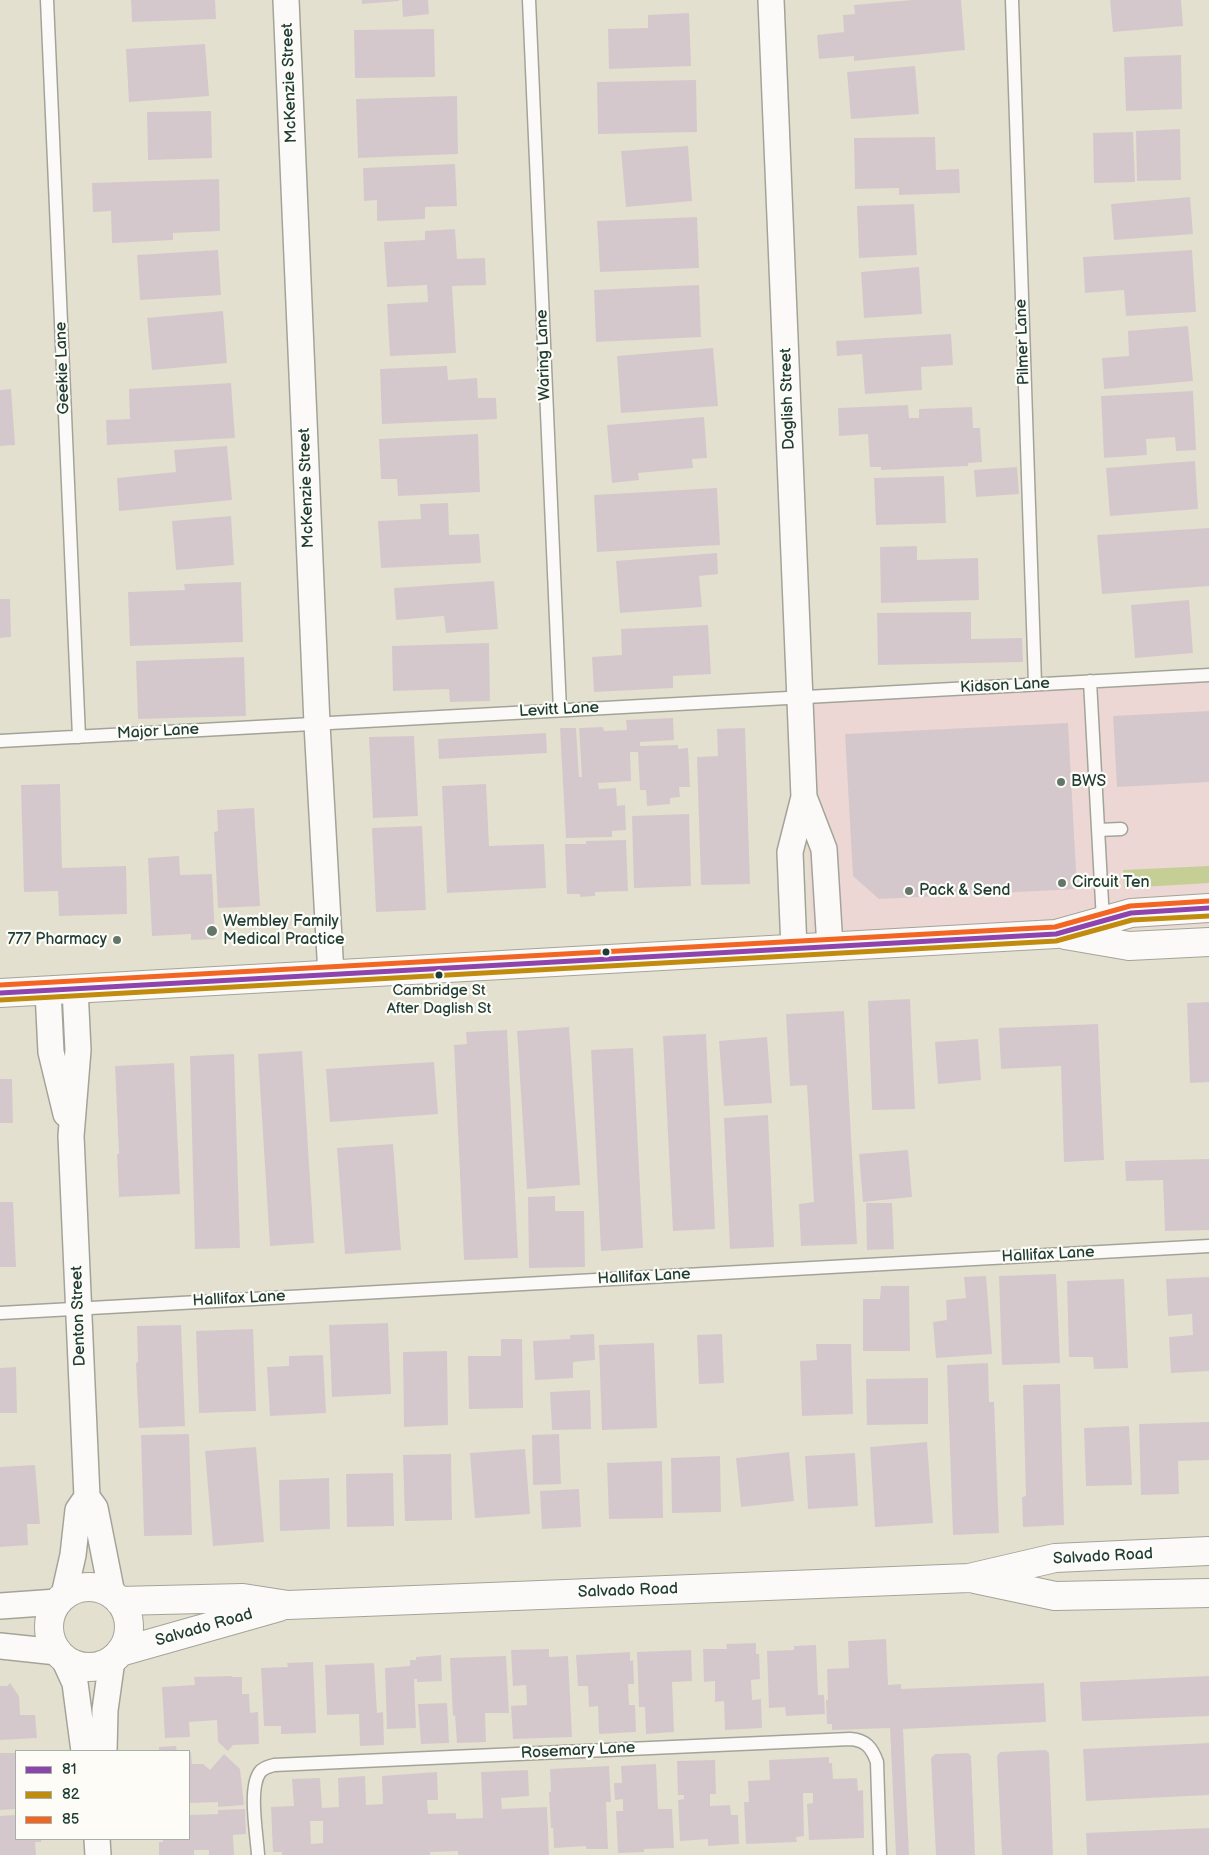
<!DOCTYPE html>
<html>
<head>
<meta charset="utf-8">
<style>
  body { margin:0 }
  #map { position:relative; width:1209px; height:1855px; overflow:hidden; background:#e4e0cf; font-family:"Balsamiq Sans",sans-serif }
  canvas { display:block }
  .legend { position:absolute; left:15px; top:1750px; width:175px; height:90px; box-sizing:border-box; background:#fdfcf7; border:1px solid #a4b0a9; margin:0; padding:6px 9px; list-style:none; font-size:15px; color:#1f3d34 }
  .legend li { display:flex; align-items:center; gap:10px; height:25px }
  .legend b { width:25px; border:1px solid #a4b0a9 }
</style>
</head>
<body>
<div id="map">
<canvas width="1209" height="1855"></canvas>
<ul class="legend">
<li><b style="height:6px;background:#8e44ad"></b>81</li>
<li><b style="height:6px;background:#c18c0d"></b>82</li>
<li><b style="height:6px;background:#f26522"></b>85</li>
</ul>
</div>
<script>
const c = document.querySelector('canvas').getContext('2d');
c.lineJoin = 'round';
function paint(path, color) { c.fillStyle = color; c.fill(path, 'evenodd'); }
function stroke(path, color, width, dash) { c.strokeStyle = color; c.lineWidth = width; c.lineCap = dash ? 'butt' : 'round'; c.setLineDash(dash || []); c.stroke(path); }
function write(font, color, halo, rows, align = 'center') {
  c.font = font + ' "Balsamiq Sans",sans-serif'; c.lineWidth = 4.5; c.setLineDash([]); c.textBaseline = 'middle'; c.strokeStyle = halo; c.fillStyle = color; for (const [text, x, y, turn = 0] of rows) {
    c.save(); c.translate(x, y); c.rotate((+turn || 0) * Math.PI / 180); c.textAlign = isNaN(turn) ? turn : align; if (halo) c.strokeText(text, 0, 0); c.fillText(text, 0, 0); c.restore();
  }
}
paint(new Path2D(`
  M1209,675V925L812,948L801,697Z`), '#edd7d5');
paint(new Path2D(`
  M1209,866V883L1124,888L1123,870Z`), '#c5ce95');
paint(new Path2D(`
  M131,0H215L216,19L132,22Z
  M362,0H399V1L362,4Z
  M402,0H428L429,14L403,17Z
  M912,0H961L965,50L854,61V56L819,59L817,35L844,32L843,15L855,14L854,5Z
  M1110,0H1181L1183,26L1113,32Z
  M689,13L691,66L609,69L608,29L648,28V15Z
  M434,29L435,77L355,78L354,30Z
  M205,44L209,96L129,102L126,49Z
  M1181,55L1182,109L1126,111L1124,57Z
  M915,66L919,114L851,119L847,72Z
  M696,80L697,132L598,134L597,82Z
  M457,96L458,154L358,158L356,99Z
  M211,111L212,158L148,160L147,112Z
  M1180,129L1181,180L1137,181L1136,131Z
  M1133,132L1135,182L1094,183L1093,133Z
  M935,137L936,170L959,169L960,193L899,195V188L855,189L854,138Z
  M688,146L692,201L626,207L621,151Z
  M455,164L457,206L425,207V219L377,221V200L364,201L363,168Z
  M219,179L220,231L173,233V240L112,243L111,211L93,212L92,183Z
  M1190,197L1193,234L1114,240L1111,204Z
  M914,204L917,255L859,258L857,206Z
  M697,217L699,268L600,272L597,221Z
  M455,229L457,259L485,258L486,285L452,286L456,353L390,356L387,304L428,302L427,285L387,287L384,242L425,240V231Z
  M218,250L221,295L140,300L137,255Z
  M1192,250L1196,312L1126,316L1124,290L1085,293L1083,257Z
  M919,267L922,314L864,318L861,272Z
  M699,285L701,337L596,342L594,290Z
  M223,311L227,363L152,370L147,318Z
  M1188,326L1193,381L1104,389L1102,358L1129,356L1128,331Z
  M951,334L953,365L921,367L922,390L865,394L862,354L837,356L836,341Z
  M713,348L718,406L621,413L617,356Z
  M447,366L448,380L477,378L478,398H496L497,419L382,424L380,369Z
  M231,383L235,438L107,445L106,420L130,419L129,389Z
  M11,389L15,445L0,446V390Z
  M1193,391L1196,450L1176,451L1175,437L1146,439L1147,455L1104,458L1101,396Z
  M908,405L909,418H919V409L972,407L973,428H980L982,462L968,463V466L881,470V467H870L868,434L839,436L838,408Z
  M704,417L707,458L692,459L693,468L638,473L639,480L612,483L607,425Z
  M478,434L480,492L398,496L397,479H381L379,439Z
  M227,446L232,500L119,511L117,478L176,472L174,450Z
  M1195,461L1198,509L1110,516L1106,468Z
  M1017,467L1019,494L976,497L974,470Z
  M944,476L946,523L876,525L874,478Z
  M717,488L720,545L597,552L594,495Z
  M448,503L449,535L479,534L481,563L381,568L378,521L421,519L420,504Z
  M231,516L234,565L176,570L172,521Z
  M1209,528V586L1102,594L1097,535Z
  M917,546V560L978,558L979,600L881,603L880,547Z
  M717,553L718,574L699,576L702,607L620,613L616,561Z
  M494,581L498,629L446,633L444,616L396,620L394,588Z
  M241,582L243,642L130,646L128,592L185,590L184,584Z
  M0,599H10L11,637L0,638Z
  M1189,600L1193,653L1135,658L1131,605Z
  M971,612V639L1022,638L1023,662L878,665L877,613Z
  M708,625L711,674L673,676V688L594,692L592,657L622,655L621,629Z
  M489,643L490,701L450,702L449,689L393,691L392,646Z
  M244,657L246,716L138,719L136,661Z
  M1209,711V782L1117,787L1113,716Z
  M673,718L674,740L640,742V746L678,745V749L688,748L690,787H679L680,797L670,798V804L647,806L646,790H640L638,752H630L631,781L598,783L599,789L616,788L617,806L625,805L626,830L612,831V837L566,838L560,728H576L579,777H582L579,728L603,727L604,731L627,730L626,720Z
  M1068,723L1077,889L879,899L853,876L845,734Z
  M745,728L750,884L701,885L697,757L718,756L717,729Z
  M546,733L547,753L439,759L438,739Z
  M414,736L418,816L373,818L369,737Z
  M60,784L62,868L126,866L127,914L59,916L58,891L24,892L21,785Z
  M486,784L489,846L544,844L546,888L447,893L442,786Z
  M254,808L260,906L218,908L214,832L218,831L217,810Z
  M689,814L691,886L634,888L632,816Z
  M422,826L426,910L376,912L372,828Z
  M626,840L628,891L595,892V896L580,897V894H567L565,844H586V841Z
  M179,856L180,875L212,874L215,939L191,940V934L152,936L148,858Z
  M910,999L915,1109L872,1110L868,1001Z
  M1209,1002V1082L1190,1083L1187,1003Z
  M844,1011L857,1244L801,1246L799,1204L814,1202L807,1085L790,1086L786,1014Z
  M1098,1024L1104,1160L1064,1162L1061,1066L1001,1069L999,1028Z
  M569,1027L580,1185L527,1189L517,1031Z
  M507,1030L518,1258L464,1260L454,1045L467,1044L466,1032Z
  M706,1034L715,1229L673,1231L663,1036Z
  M767,1037L772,1103L724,1106L719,1041Z
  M978,1039L981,1080L938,1084L935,1042Z
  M633,1048L643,1248L601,1251L591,1050Z
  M302,1051L314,1243L270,1246L258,1054Z
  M234,1054L240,1248L195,1249L190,1056Z
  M434,1062L438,1114L330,1122L326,1069Z
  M174,1063L180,1194L119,1197L117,1154H119L115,1066Z
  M0,1079H12L13,1123H0Z
  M768,1115L774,1247L730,1249L724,1118Z
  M393,1144L401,1250L345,1254L337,1148Z
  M908,1150L912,1197L863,1202L859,1154Z
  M1209,1159V1230L1165,1231L1163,1180L1126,1181L1125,1161Z
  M555,1196V1211H584L585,1267L529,1268L528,1197Z
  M0,1202H13L16,1267H0Z
  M866,1203H892L894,1249L867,1250Z
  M1056,1274L1060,1363L1002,1365L999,1276Z
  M986,1276L992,1354L936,1358L933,1322L947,1320L946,1300L966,1298L964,1277Z
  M1209,1277V1371L1171,1373L1169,1337L1193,1335L1192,1314L1168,1316L1166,1279Z
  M1124,1279L1128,1368L1094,1369L1093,1357H1069L1067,1281Z
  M881,1286H909L910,1351H863V1299H880Z
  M388,1323L391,1394L332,1397L329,1325Z
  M181,1325L185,1426L139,1428L136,1363L138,1362L137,1326Z
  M253,1329L256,1411L199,1413L196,1331Z
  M594,1334L595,1360L573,1362V1378L535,1380L533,1341L570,1339V1335Z
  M722,1334L724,1383L699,1384L697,1335Z
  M501,1339H522L523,1408L469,1409L468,1356H501Z
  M654,1343L657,1428L602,1430L599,1345Z
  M816,1344H851L853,1414L802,1416L800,1361L817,1360Z
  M447,1351L448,1425L404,1427L403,1352Z
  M323,1355L326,1413L270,1416L267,1367L289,1366V1356Z
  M988,1363L989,1402H994L999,1533L953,1535L947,1365Z
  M16,1367L17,1413H0V1368Z
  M928,1378V1424L867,1425L866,1379Z
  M1060,1384L1064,1525L1023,1527L1022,1497L1026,1496L1023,1385Z
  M590,1390L591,1429L552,1430L550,1392Z
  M1209,1422V1460L1178,1461L1179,1494L1141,1495L1139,1424Z
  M1129,1426L1132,1485L1086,1486L1084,1428Z
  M189,1434L192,1535L144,1536L141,1435Z
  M559,1434L561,1484L533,1485L532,1435Z
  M927,1442L933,1523L875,1527L870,1447Z
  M256,1447L264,1542L213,1546L205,1451Z
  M525,1449L530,1514L475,1518L470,1453Z
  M789,1452L794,1501L741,1507L736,1458Z
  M855,1453L858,1506L808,1509L805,1456Z
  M451,1454L452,1520L405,1521L403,1455Z
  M720,1456L721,1512L672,1513L671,1458Z
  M662,1461L663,1518L609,1519L607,1463Z
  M35,1465L40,1524H27L28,1545L0,1547V1467Z
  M393,1473L394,1526L347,1527L346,1474Z
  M329,1478L330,1529L280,1531L279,1480Z
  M579,1489L581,1527L542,1529L540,1491Z
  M886,1639L888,1685L901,1684V1689L1044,1683L1046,1722L903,1729L909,1855H896L890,1728L832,1730V1724H827L826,1700H828L827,1669L849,1668L848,1641Z
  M756,1643V1654H759L760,1679L751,1680L752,1700L761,1699L762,1728L725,1730L724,1701L715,1702V1681L704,1682L703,1649H727L726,1644Z
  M816,1645L818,1695H824L825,1714L786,1716L785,1707L769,1708L767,1651L794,1650V1646Z
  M549,1649V1657L568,1656L572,1737L513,1739L511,1706L527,1705L526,1685L513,1686L511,1650Z
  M691,1650L692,1681L672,1682L674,1732L646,1734L645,1707H639L637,1652Z
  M630,1652V1661L633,1660L634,1684H628L629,1705H635L636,1732L599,1734L598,1706L589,1707L588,1686H578L576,1655Z
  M441,1655L442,1681L417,1682V1679H414L416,1728L387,1729L385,1668L410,1666V1660H416V1657Z
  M506,1656L509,1713H485L486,1742L457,1743L455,1715L453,1716L450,1658Z
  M313,1662L316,1733L281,1734V1726H264L261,1668L288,1667L287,1663Z
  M374,1663L377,1713L383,1712L384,1745L360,1746L359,1714L327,1715L325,1665Z
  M232,1676V1677H242V1694H249L250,1713L258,1712L259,1744L233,1745L228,1751L218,1742L217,1720L189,1722L190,1737L165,1738L162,1687L195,1685L194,1677Z
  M1209,1676V1716L1082,1721L1080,1682Z
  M10,1683L19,1696L20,1715H35L37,1738L0,1740V1686H7Z
  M447,1703L449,1743L421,1744L418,1704Z
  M1209,1743V1795L1086,1801L1083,1749Z
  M176,1746L177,1751H159V1747Z
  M1046,1750L1049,1753L1053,1855H1002L997,1756L1000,1752Z
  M189,1752H191L192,1764H203L210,1770L224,1754L240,1769L244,1805L218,1807V1802L189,1803Z
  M0,1753H16V1809L0,1810Z
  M968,1753L971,1756L975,1855H936L931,1758L935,1754Z
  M829,1757V1763H832L833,1779L857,1778L858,1791L863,1790L864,1838L809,1840L807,1804L813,1803V1793H803L804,1836L796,1837L797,1842L746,1844L744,1802H749L748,1781L770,1780L769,1760Z
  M715,1760L716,1794H710V1806L730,1805L731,1815H738L739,1844L708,1846V1839L680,1841L678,1800L684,1799V1795H678L677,1761Z
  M656,1764L658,1809H672L674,1848L644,1849V1852L618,1853L616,1811H623V1799L615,1800L614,1783H622L621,1766Z
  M609,1766L611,1802H606L608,1849H586V1846L554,1848L553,1828H551L549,1792H551L550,1769Z
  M528,1770L529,1796L501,1798L502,1809L547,1807L549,1855H458V1851L430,1852V1855H282V1852H273L271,1807L294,1806L292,1779L320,1778L322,1808L339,1807L338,1778L365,1776L366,1805L383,1804L382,1776L437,1772L438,1800H427L428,1814L456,1813V1819L483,1818L481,1772ZM310,1821H323V1843L311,1844Z
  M245,1809L246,1834L233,1835L234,1855H209V1850H194V1855H159V1842H163V1839H189V1815L218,1814V1810Z
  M16,1815V1839H41V1842H35L36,1855H0V1816Z
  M1209,1828V1855H1087L1086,1833Z`), '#d5c8cc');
const service = new Path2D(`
  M47,0L79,737
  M529,0L560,710
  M1012,0L1035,684
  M1090,681L1103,921
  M0,741L1209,675
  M1098,830L1121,829
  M0,1313L1209,1246
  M258,1855C257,1835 248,1788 260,1772C264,1767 268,1767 274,1765L850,1739C866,1740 872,1748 877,1762L880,1855`);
const minor = new Path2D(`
  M286,0L317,724L331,975
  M771,0L804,797L790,852L794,949
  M804,797L824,849L830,947
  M75,989L78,1050L71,1136L87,1497L95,1508L112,1594
  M48,991L51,1052L66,1114
  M64,1595L73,1555L78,1510L87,1497
  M0,1606L57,1602
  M0,1646L57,1652
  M64,1659L75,1683L84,1751
  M104,1751L105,1710L112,1660
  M97,1839L98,1855`);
const primary = new Path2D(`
  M1065,935L1129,946L1209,942
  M0,993L1056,934L1131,913L1209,908
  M975,1579L1055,1596L1209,1593
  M49 1627a40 40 0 1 1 80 0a40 40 0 1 1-80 0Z
  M119,1601L243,1598L288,1605L969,1578L1055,1558L1209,1551
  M120,1652L279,1607`);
stroke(service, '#a3a499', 15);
stroke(minor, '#a3a499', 28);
stroke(primary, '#a3a499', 30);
stroke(service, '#fbfaf8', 12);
stroke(minor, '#fbfaf8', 25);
stroke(primary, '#fbfaf8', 28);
stroke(new Path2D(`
  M0,993L1056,934L1131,913L1209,908`), '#8e44ad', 5);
stroke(new Path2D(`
  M0,1000L1056,941L1132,920L1209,916`), '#c18c0d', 5);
stroke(new Path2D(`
  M0,985L1055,927L1130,906L1209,901`), '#f26522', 5);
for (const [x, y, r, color] of [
  [1061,782,5,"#64766a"],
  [1062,883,5,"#64766a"],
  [909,891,5,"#64766a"],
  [212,931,6,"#64766a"],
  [117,940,5,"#64766a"],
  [606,952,4.5,"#1f3d34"],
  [439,975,4.5,"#1f3d34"]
]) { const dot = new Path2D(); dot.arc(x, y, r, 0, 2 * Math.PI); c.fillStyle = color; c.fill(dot); stroke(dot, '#fdfcf7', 2); }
write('15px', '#1f3d34', '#fdfcf7', [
  ["Cambridge St",439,991],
  ["After Daglish St",439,1009]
]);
write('16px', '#1f3d34', '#fdfcf7', [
  ["McKenzie Street",290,83,-92],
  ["Pilmer Lane",1023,342,-92],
  ["Waring Lane",544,355,-92],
  ["Geekie Lane",63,368,-92],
  ["Daglish Street",788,399,-92],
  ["McKenzie Street",307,488,-92],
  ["Kidson Lane",1005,686,-3],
  ["Levitt Lane",559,710,-3],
  ["Major Lane",158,732,-3],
  ["Hallifax Lane",1048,1255,-3],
  ["Hallifax Lane",644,1277,-3],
  ["Hallifax Lane",239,1299,-3],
  ["Denton Street",79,1316,-92],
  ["Salvado Road",1103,1557,-3],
  ["Salvado Road",628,1591,-2],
  ["Salvado Road",204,1628,-16],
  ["Rosemary Lane",578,1751,-3]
]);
write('16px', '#1f3d34', '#fdfcf7', [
  ["BWS",1071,782],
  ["Circuit Ten",1072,883],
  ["Pack & Send",919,891],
  ["Wembley Family",223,922],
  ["Medical Practice",223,940],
  ["777 Pharmacy",107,940,"right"]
], 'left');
</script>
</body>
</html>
